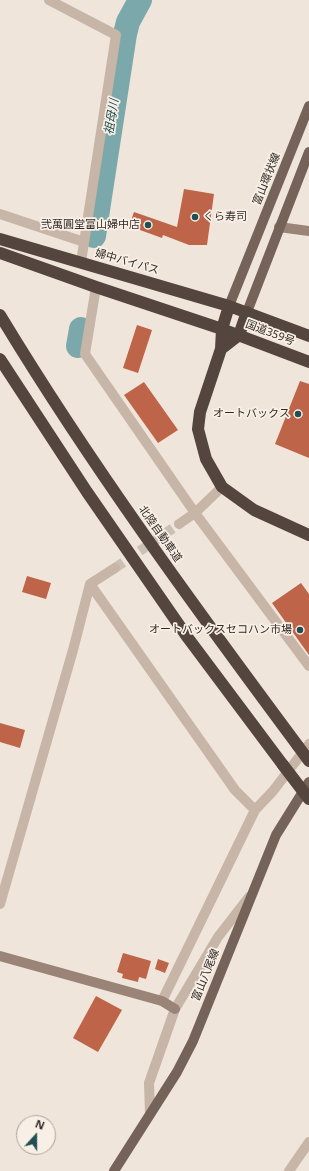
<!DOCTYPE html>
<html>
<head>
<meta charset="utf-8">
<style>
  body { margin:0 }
  #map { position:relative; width:309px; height:1171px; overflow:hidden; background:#f0e5da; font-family:"Noto Sans",sans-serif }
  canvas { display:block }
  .north { position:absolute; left:16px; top:1115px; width:40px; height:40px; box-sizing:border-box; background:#f8efe6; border:1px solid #a9a19a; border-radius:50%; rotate:21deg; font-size:11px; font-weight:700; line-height:16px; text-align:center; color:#332b27 }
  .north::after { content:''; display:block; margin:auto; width:14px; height:18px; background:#1f4f52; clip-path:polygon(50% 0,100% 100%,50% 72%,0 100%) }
</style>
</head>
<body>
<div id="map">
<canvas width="309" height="1171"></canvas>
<div class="north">N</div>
</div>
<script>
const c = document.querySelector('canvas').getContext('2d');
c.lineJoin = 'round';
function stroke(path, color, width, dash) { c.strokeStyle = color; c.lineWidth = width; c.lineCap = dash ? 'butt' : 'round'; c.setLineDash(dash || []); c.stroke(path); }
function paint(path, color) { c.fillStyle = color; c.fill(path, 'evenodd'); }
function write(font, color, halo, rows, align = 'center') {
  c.font = font + ' "Noto Sans","Noto Sans JP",sans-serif'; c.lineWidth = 3.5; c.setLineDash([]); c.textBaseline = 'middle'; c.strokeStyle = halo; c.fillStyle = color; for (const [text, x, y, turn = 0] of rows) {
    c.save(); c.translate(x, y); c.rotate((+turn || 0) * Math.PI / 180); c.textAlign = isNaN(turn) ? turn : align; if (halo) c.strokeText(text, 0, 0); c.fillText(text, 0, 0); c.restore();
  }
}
stroke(new Path2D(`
  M94,236L125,34L128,22L140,0
  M78,346L81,329`), '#7ba9ab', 24);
paint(new Path2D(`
  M184,189L214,194L207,245H189L163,235L162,238L129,226L134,212L177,227Z
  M137,325L152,330L138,373L123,368Z
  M300,381L309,384V458L275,444Z
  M144,382L178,430L158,443L124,395Z
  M27,576L51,583L46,599L22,592Z
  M301,583L309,594V655L272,603Z
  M0,723L25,730L20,748L0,742Z
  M123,953L151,961L146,979L139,977L138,982L122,978L123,974L117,972Z
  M158,959L169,963L165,973L155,969Z
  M96,996L122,1010L98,1052L73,1038Z`), '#be6449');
stroke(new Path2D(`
  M115,568L179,524`), '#cac0b6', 10, [10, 5]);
stroke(new Path2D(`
  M49,0L116,35L81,262
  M0,214L84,242
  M96,287L85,354L195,513L309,666
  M179,524L195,513L222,487
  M90,584L235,790L255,810L273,791L309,744
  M0,904L73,650L90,584L115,568
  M162,1001L255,810
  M150,1114L149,1083L175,1009L218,937L249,897
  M289,1171L309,1142`), '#c7b5a7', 10);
stroke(new Path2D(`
  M279,227L309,231
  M0,956L162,1001L175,1009`), '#9a8478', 10);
stroke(new Path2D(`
  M229,306L309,106
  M247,312L309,152
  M114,1171L177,1072L193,1041L276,835L309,782`), '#756259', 10);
stroke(new Path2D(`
  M0,239L229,306L309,336
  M0,253L96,287L222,329L309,362
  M229,306L222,329L221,349L200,412L198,429L206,459L222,487L254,510L309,535
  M0,315C90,464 194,606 298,746
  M221,349L239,335L247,312
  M0,359L87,492L188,638L283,765`), '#54453e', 12);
stroke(new Path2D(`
  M298,746L309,761
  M283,765L309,799`), '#54453e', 12);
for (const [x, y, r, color] of [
  [195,217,4,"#1f4f52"],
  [148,225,4,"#1f4f52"],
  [298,414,4,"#1f4f52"],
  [300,630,4,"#1f4f52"]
]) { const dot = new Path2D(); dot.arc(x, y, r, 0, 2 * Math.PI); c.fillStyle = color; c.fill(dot); stroke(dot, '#f8efe6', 1.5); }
write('11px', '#332b27', '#f8efe6', [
  ["富山環状線",267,179,-68],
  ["婦中バイパス",127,262,16],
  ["国道359号",270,333,21],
  ["北陸自動車道",160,534,55],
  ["富山八尾線",206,975,-68]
]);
write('11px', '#332b27', '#f8efe6', [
  ["くら寿司",203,217,"left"],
  ["弐萬圓堂富山婦中店",140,225],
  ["オートバックス",290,414],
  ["オートバックスセコハン市場",292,630]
], 'right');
write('italic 12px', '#1f4f52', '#f8efe6', [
  ["祖母川",112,117,-81]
]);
</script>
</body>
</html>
